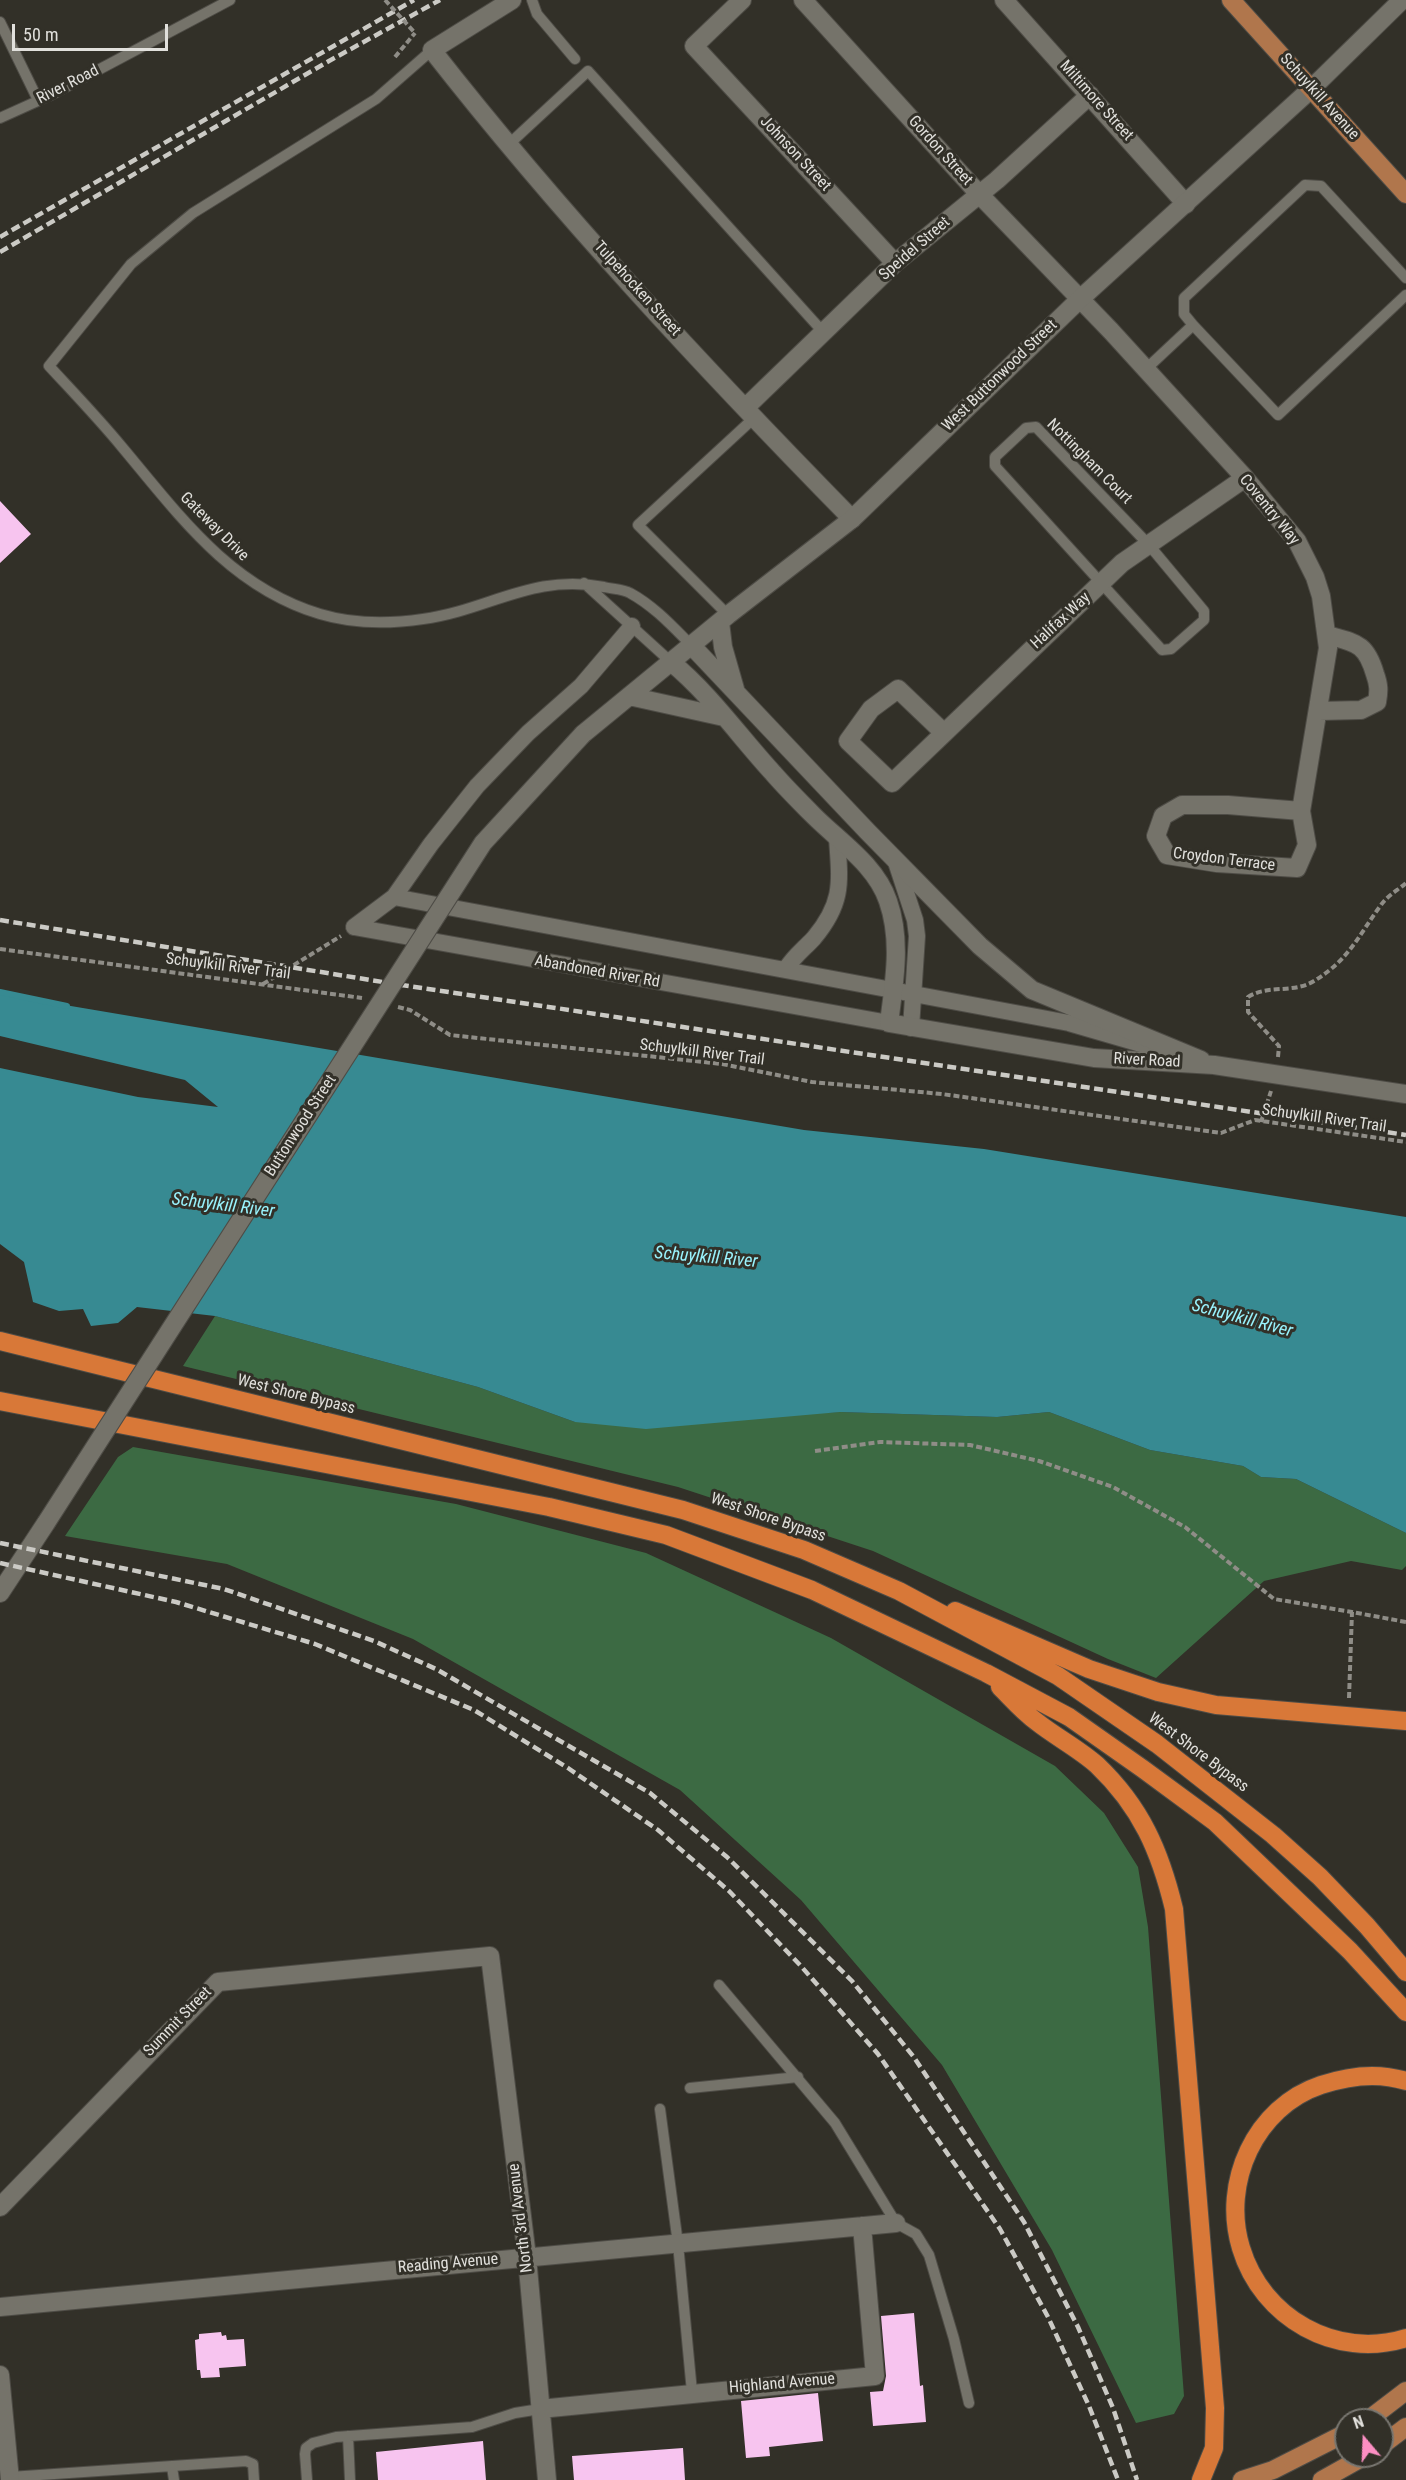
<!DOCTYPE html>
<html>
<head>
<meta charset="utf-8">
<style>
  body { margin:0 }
  #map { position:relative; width:1406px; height:2480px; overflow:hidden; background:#323028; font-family:"Roboto Condensed",sans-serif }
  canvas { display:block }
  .north { position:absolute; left:1334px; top:2408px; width:60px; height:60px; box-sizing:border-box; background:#323028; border:2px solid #787670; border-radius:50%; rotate:341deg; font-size:16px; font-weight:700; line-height:24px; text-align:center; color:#e1e0dc }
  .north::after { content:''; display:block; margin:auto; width:21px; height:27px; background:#fc8fc3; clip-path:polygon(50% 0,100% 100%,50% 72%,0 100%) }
  .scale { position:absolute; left:12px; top:24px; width:156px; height:27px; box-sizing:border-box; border:3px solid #e1e0dc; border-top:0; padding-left:8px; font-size:18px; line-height:21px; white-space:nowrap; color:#e1e0dc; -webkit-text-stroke:4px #323028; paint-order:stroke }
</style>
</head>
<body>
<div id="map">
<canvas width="1406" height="2480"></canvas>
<div class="north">N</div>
<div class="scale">50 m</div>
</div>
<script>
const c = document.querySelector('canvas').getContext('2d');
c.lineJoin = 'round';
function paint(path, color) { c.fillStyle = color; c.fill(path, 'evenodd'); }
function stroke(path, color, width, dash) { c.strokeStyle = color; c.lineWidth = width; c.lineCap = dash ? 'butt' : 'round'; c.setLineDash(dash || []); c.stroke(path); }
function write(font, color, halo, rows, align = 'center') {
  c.font = font + ' "Roboto Condensed",sans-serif'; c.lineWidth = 6; c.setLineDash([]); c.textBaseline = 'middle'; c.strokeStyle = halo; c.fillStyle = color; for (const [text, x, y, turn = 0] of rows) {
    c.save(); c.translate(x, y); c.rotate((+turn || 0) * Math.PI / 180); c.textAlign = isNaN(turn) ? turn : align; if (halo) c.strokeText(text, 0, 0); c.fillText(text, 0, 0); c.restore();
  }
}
paint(new Path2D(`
  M215,1316L478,1387L575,1422L840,1412L997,1417L1049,1412L1150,1450L1243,1466L1261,1477L1296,1479L1406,1533V1566L1402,1570L1351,1561L1264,1581L1156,1678L1108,1659L873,1551L678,1487L183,1366Z
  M133,1447L456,1504L646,1553L831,1638L1055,1766L1104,1813L1138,1867L1148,1927L1184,2396L1174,2414L1136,2423L1052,2250L942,2065L801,1900L680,1790L413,1639L227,1564L65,1536L118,1457Z`), '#3c6a43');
paint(new Path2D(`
  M0,994L804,1130L984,1149L1406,1217V1533L1296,1479L1261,1477L1243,1466L1150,1450L1049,1412L997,1417L840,1412L646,1429L575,1422L478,1387L215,1316L137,1307L118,1323L91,1326L83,1309L59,1311L33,1302L24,1262L0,1244V1068L138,1097L218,1107L185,1080L0,1036Z`), '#378a92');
stroke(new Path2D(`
  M0,992L67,1006`), '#378a92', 6);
paint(new Path2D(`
  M0,501L31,534L0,563Z
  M914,2313L920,2386L923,2385L926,2422L873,2426L870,2392L883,2391L886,2376L881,2316Z
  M221,2332L222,2336L226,2335L227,2340L244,2339L246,2366L219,2368L220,2377L201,2378L200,2370H197L195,2340L199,2339V2334Z
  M818,2393L823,2441L769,2447L770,2456L746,2458L741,2401Z
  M483,2441L486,2480H378L376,2452Z
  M683,2448L685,2480H574L572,2456Z`), '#f7c4ef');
const service = new Path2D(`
  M532,0L537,14L575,59
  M0,22L38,100
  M432,50L376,99L193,213L131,264L49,366C74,393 99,419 122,447C179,515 230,587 320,614C353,624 389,624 423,619C489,610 533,573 604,587C612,589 623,589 630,593C654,606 673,627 692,646
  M0,118L51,95L230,0
  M507,146L588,71L824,333
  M1193,325L1184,314V298L1305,185L1321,186L1406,278
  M1146,369L1193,325L1278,415L1406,295
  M1036,427L1149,545L1204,611V620L1171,649L1162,650L995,466V457L1026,428Z
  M584,583L671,662
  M728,615L638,525L754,418
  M719,1985L835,2123L896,2223L916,2234L929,2255L954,2339L969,2403
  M690,2088L798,2077
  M660,2109L678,2244L692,2392
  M348,2436L350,2480
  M172,2467L174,2480
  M10,2477L246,2461L253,2464L254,2480
  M307,2480L305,2454L306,2448L313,2443L336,2437L472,2427L515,2413L540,2409`);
const pedestrian = new Path2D(`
  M895,859L915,920L917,936L911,1028
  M394,897L1069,1023L1155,1048
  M354,927L889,1023
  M354,927L394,897L431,844L477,786L528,733L581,686L632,626
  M786,969C794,956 804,949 814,938C844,902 840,882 837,838`);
const minor = new Path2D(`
  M512,0L432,50C561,215 705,369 852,519
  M742,0L694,46L895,263
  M803,0L979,194L1111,331L1245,478L1297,541L1315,577L1321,596L1328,648L1301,811L1307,845L1297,868L1217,863L1167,855L1156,836L1163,816L1182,805H1228L1301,811
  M1004,0L1186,204
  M745,408L895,263L997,180L1090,95
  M1319,711L1361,710L1377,702C1379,691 1379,685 1375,674C1366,643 1356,643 1327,635
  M943,732L898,689L871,709L848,741L892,783L1122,563L1245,478
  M0,2207L218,1982L490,1956L527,2257L547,2480
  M0,2307L896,2223
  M0,2375L10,2480
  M540,2409L875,2376L862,2226`);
const tertiary = new Path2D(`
  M720,622L723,647L735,689
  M692,646L867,831L980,946L1032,990L1201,1060
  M671,662C710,694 739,736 773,773C786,788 800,802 814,816C840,842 876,865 888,901C902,941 894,983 889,1023L1094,1058L1214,1065L1406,1094
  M629,696L724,717
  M583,734L728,615L852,519L1080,299L1311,89L1402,0
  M0,1593L46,1523`);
const primary = new Path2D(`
  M1231,0L1406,194
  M1368,2420L1406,2391
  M1382,2445L1406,2427
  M1242,2480L1273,2470L1346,2433
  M1322,2480L1365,2456`);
const motorway = new Path2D(`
  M0,1341L683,1510L804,1550L899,1591L1058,1676L1157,1744L1273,1835L1320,1877L1367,1926L1406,1972
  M0,1401L549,1507L666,1535L812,1590L986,1673L1069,1717L1143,1769L1215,1822L1350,1951L1406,2012
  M955,1611L1089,1669L1158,1692L1216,1705L1406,1721
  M1000,1687C1012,1699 1023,1712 1037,1722C1056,1737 1079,1749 1097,1765C1141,1807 1160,1851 1174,1909L1215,2408L1214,2448L1201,2480
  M1406,2081C1378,2072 1348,2076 1321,2085C1255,2107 1221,2183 1241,2248C1262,2318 1336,2360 1406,2338`);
stroke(service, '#4e4c46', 12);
stroke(pedestrian, '#4e4c46', 18);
stroke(minor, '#4e4c46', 20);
stroke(tertiary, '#4e4c46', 20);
stroke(primary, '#4e4c46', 20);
stroke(motorway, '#4e4c46', 20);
stroke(new Path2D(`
  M395,57L415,33
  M0,949L362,998
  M263,984L341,936
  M398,1007L410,1010L450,1035L722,1064L812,1082L942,1094L1221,1133L1255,1120L1406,1142
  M1278,1057L1279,1046L1248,1012V997C1269,984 1293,994 1314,981C1350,959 1358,936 1381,905C1387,896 1398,890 1406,883
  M1261,1122L1271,1091
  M815,1451L880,1442L970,1445L1039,1461L1113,1487L1185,1527L1274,1599L1352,1612
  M1349,1698L1352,1612L1406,1622`), '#8f8d87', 4, [6, 3]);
stroke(service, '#75736a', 10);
stroke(pedestrian, '#75736a', 16);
stroke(minor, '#75736a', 18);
stroke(tertiary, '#75736a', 18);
stroke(primary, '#b0764c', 18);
stroke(motorway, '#d87838', 18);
stroke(new Path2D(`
  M0,237L414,0
  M0,252L329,61L440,0
  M0,920L395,984L1406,1135
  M0,1543L224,1589L374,1641L436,1669L650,1793L727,1857L852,1981L913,2056L1024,2222L1078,2327L1113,2408L1137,2480
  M0,1563L176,1602L315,1644L474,1710L568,1768L658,1830L729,1891L800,1965L878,2054L1000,2229L1048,2317L1089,2406L1118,2480`), '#cbcac5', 4.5, [9, 4.5]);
const tertiaryBridge = new Path2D(`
  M46,1523L483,843L583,734`);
stroke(tertiaryBridge, '#4e4c46', 20, []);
stroke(new Path2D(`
  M385,0L415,33`), '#8f8d87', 4, [6, 3]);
stroke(tertiaryBridge, '#75736a', 18);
write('16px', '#e1e0dc', '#323028', [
  ["River Road",68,85,-27],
  ["Schuylkill Avenue",1319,97,48],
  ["Miltimore Street",1096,101,48],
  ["Gordon Street",940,151,48],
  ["Johnson Street",795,154,47],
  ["Speidel Street",915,249,-41],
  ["Tulpehocken Street",637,289,48],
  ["West Buttonwood Street",1000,376,-44],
  ["Nottingham Court",1089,462,45],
  ["Coventry Way",1269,510,51],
  ["Gateway Drive",214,527,45],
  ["Halifax Way",1061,621,-43],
  ["Croydon Terrace",1224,860,7],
  ["Schuylkill River Trail",228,967,7],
  ["Abandoned River Rd",597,972,10],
  ["Schuylkill River Trail",702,1053,7],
  ["River Road",1147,1061,3],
  ["Schuylkill River Trail",1324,1119,8],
  ["Buttonwood Street",301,1126,-57],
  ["West Shore Bypass",296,1395,14],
  ["West Shore Bypass",768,1518,19],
  ["West Shore Bypass",1198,1753,37],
  ["Summit Street",178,2022,-46],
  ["North 3rd Avenue",521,2218,-97],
  ["Reading Avenue",448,2264,-5],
  ["Highland Avenue",782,2384,-5]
]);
write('italic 18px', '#99f3fd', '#323028', [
  ["Schuylkill River",223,1206,7],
  ["Schuylkill River",706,1258,5],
  ["Schuylkill River",1242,1319,15]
]);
</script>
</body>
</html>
